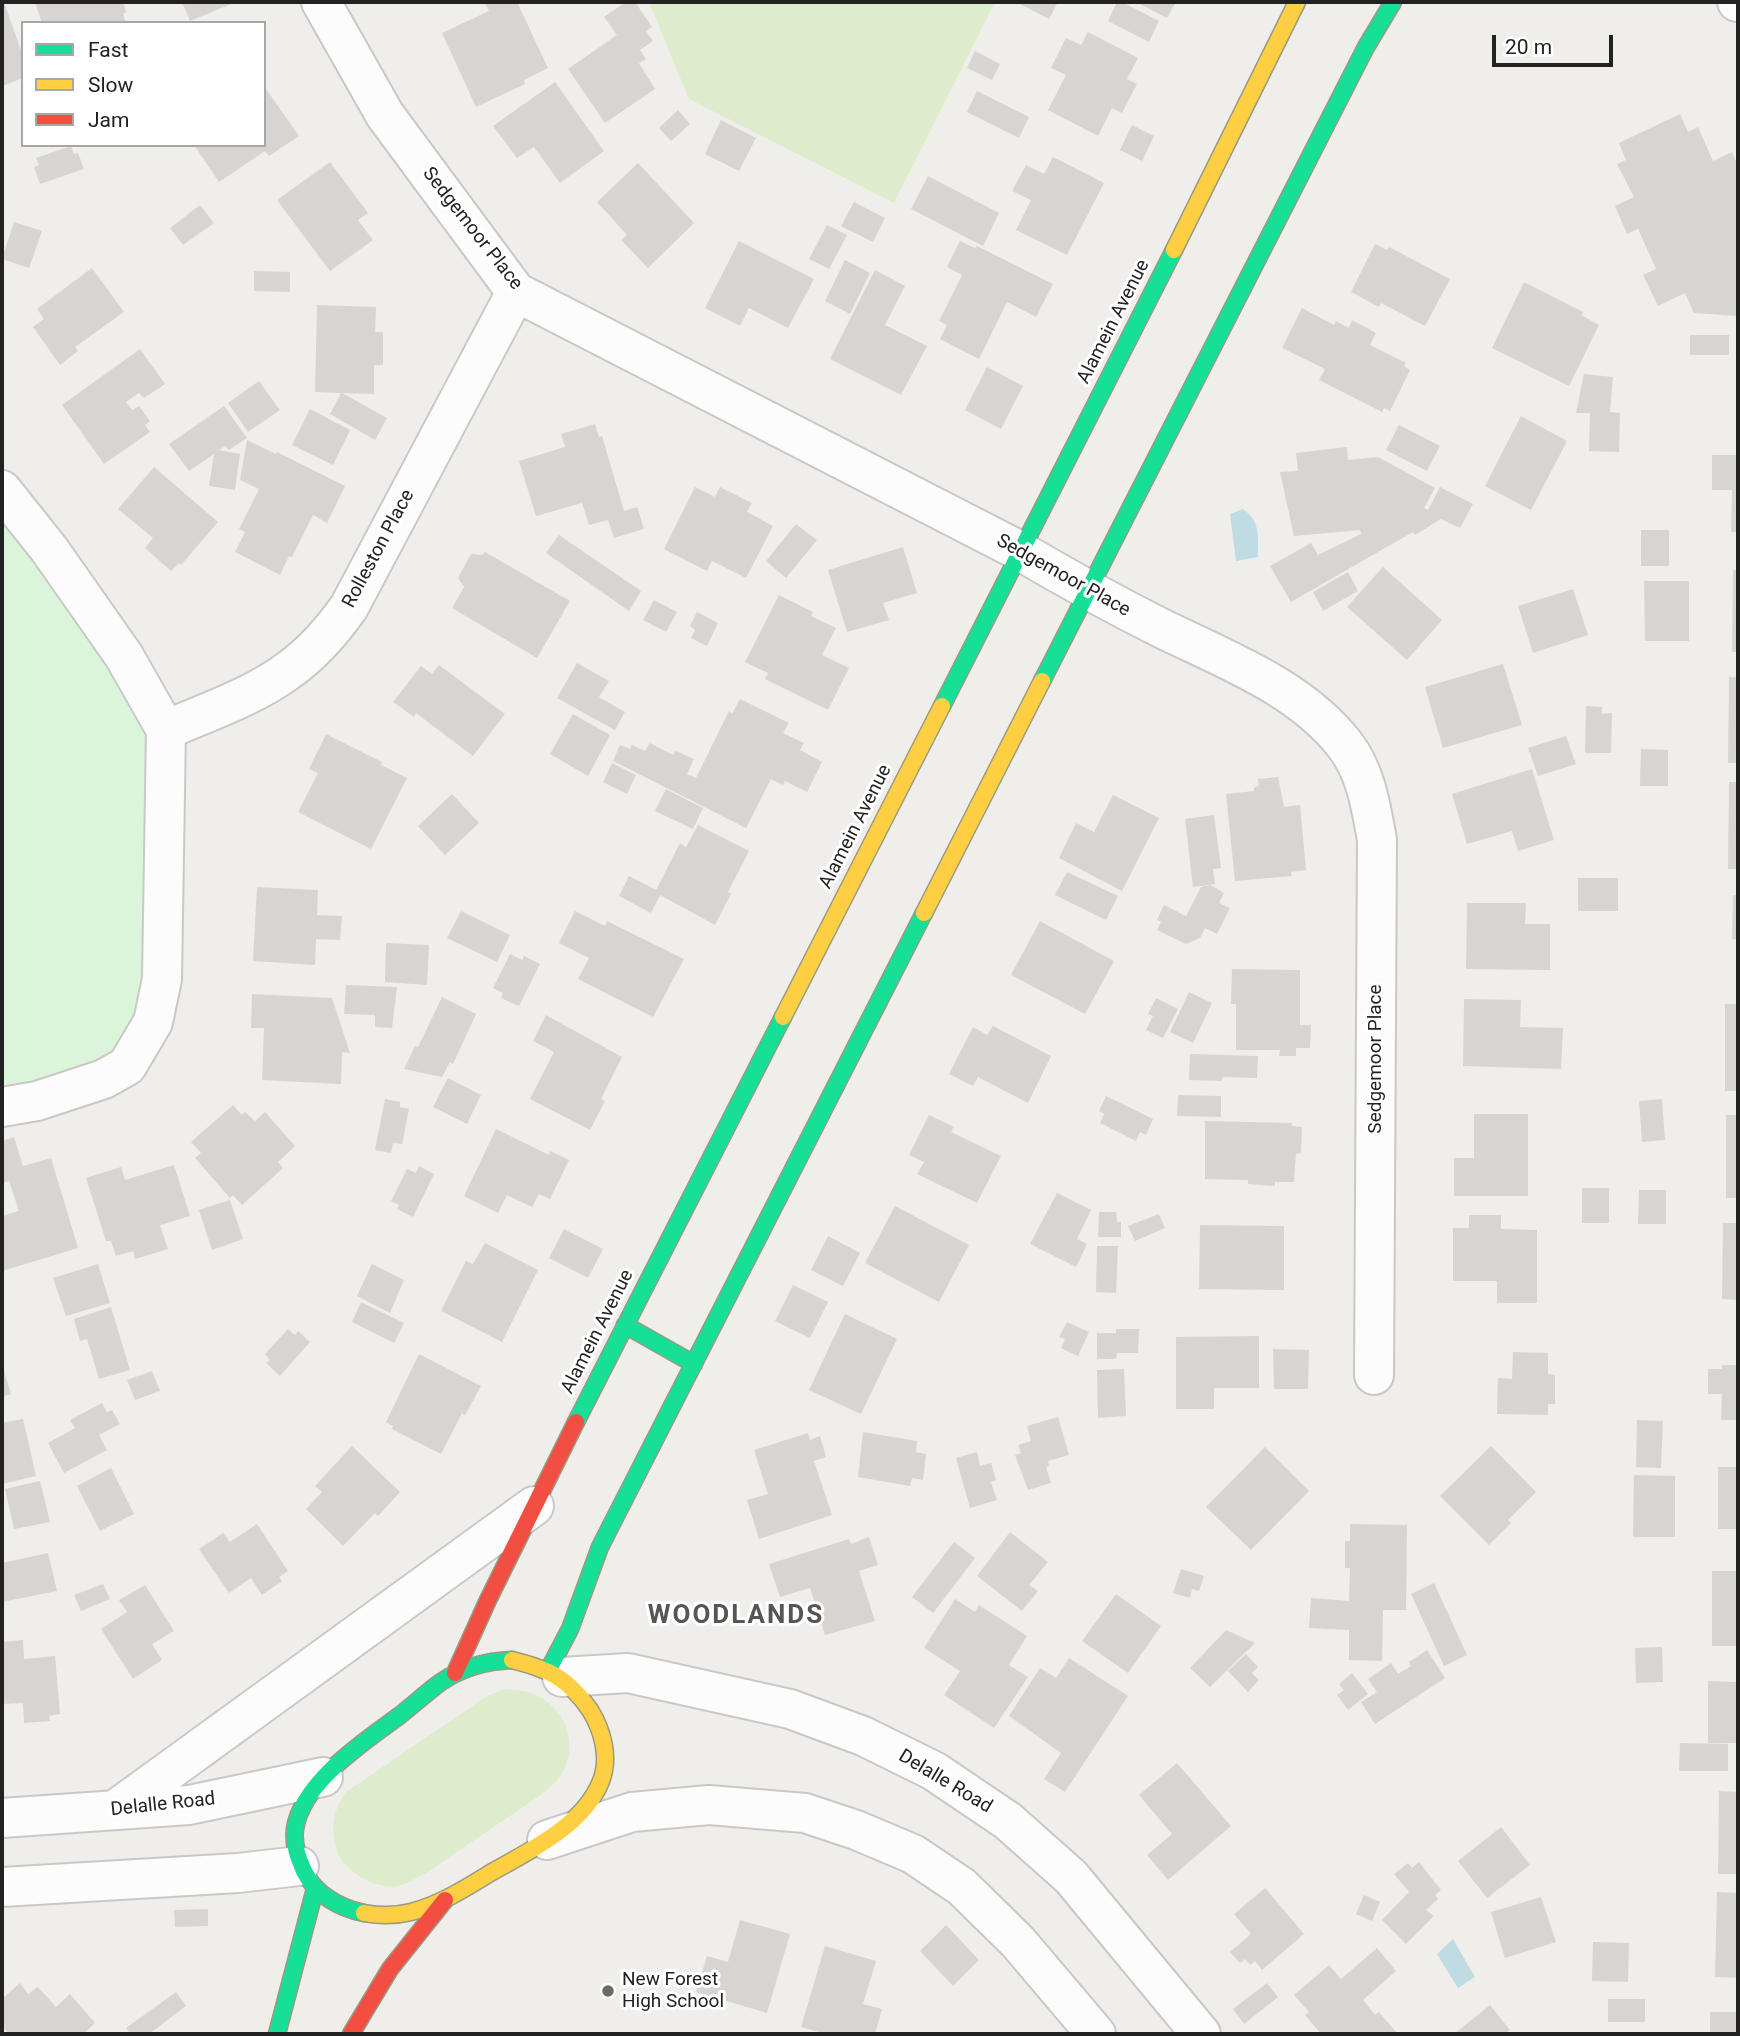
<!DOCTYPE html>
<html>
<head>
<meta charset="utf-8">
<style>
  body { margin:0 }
  #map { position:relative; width:1740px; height:2036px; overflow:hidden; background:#f0eeeb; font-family:Roboto,sans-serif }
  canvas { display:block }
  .frame { position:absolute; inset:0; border:4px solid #222; pointer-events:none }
  .legend { position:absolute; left:21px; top:21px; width:245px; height:126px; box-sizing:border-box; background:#fff; border:2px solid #a7a7a7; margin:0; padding:9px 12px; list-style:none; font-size:21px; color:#222 }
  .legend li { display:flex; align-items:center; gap:14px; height:35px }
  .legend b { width:35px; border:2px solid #a7a7a7 }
  .scale { position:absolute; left:1492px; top:35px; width:121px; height:32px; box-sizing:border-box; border:4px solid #222; border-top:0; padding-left:9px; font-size:21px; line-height:24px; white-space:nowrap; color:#222; -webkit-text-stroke:5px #fff; paint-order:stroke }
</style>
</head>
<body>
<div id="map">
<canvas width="1740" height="2036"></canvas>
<div class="frame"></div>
<ul class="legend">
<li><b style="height:9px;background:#16e098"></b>Fast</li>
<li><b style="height:9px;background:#ffcf43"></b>Slow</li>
<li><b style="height:9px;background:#f24e42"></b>Jam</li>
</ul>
<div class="scale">20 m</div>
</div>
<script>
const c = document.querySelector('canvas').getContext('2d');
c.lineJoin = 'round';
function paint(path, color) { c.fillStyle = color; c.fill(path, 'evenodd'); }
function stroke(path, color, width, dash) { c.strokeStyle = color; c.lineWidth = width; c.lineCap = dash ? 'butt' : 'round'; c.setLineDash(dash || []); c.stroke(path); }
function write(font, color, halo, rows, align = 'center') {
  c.font = font + ' Roboto,sans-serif'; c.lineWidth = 6; c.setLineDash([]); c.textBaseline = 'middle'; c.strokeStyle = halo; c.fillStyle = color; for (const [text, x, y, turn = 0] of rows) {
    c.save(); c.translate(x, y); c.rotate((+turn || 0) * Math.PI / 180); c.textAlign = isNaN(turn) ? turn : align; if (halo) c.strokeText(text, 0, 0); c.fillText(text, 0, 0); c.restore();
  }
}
paint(new Path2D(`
  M649,2H995L894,203L689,99Z
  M505,1689C512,1690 520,1690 527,1692C565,1702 583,1747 558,1779C554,1785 547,1789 542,1794C514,1813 485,1833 457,1852C439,1864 422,1878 401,1885C380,1892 346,1873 338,1853C330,1830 332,1812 346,1792L487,1696Z`), '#ddeccb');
paint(new Path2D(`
  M2,509L128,681L148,726L141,1002L128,1038L109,1056L79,1073L36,1082L2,1084Z`), '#daf5da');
paint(new Path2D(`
  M1243,509C1261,522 1258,537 1258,557L1236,561L1230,514Z
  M1453,1939L1475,1977L1458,1988L1437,1954Z`), '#bfdbe3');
paint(new Path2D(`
  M2,2H4L23,56V78L2,86Z
  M35,2H123L126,12L123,14L126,23H42Z
  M182,2H236L190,21Z
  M484,2H517L548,68L524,80L525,84L476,107L442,33L489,11Z
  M626,2H635L652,27L646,31L653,41L640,50L646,59L639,63L655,89L605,123L568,69L617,35L604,17Z
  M1016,2H1058L1049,19Z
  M1117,2H1122L1159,21L1149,42L1108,21Z
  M1136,2H1176L1167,18Z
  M1088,32L1138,58L1127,79L1137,84L1122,113L1112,108L1098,136L1048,110L1066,75L1051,68L1066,38L1081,45Z
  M975,51L1000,64L992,80L967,68Z
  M555,82L604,151L560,183L534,147L517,158L493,126Z
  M264,86L299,136L269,156L265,151L219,182L194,145H264Z
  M977,91L1029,117L1019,138L967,112Z
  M678,110L690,124L671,141L659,128Z
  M1680,114L1688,132L1698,127L1713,161L1732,152L1738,166V316L1694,313L1685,293L1658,306L1643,275L1656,269L1638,229L1627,234L1615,206L1634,197L1617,164L1626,160L1619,143Z
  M721,120L756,138L739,171L705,154Z
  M1132,125L1154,136L1142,161L1120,150Z
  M71,146L74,154L78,153L84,169L40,184L34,167L39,165L36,158Z
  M1053,157L1104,183L1067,255L1016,230L1031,200L1012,191L1026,165L1044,174Z
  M330,162L368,213L358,220L373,240L330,271L277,200Z
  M638,163L694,223L648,268L621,240L627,235L597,202Z
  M928,176L999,213L983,246L911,209Z
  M854,202L885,218L873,242L841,226Z
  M200,205L214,223L183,245L170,228Z
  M14,222L42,231L29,268L2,259Z
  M827,225L847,235L829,269L809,259Z
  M739,241L814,279L788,328L749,308L740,326L705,308Z
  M960,241L975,248L977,246L1053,284L1036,317L1007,302L979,359L940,339L947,325L939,321L962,275L947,267Z
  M1375,244L1387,250L1389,247L1450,279L1425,326L1381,303L1379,307L1351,292Z
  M845,260L870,273L850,314L825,301Z
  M92,268L124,312L75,347L78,351L60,365L33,327L44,319L37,309Z
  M875,270L905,286L885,325L927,346L901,395L830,359Z
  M254,271L290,272V292L254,291Z
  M1524,282L1583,312L1581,315L1599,325L1569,386L1492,348Z
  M317,305L376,307L375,332H383V365H374V394L342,393L387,418L375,440L330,414L341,393L315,392Z
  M1302,308L1334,325L1336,321L1349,328L1352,320L1376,333L1370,345L1406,363L1404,366L1410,370L1390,411L1384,408L1382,412L1319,380L1325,369L1282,348Z
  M1690,335H1729V355H1690Z
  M140,349L165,384L144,398L139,393L126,402L132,410L139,406L150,421L145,425L150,432L104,464L62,405Z
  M987,367L1023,386L1001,429L965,410Z
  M1584,374L1613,377L1610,412L1620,413L1619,452L1589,451L1590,413H1576Z
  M259,381L280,410L248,432L228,403Z
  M224,406L247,438L229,450L225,446L219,450L240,454L235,490L209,486L214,454L189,471L169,444Z
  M310,409L350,430L333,465L292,445Z
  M1521,416L1567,441L1531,510L1485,486Z
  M595,424L599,437L602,436L624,511L637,507L644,529L614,538L608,520L589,525L582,503L536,516L519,461L565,447L561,434Z
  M1399,425L1440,446L1427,471L1386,450Z
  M247,440L276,454L277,452L345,486L327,523L313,515L292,557L289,556L280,575L235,552L245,532L239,529L259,489L240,480Z
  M1347,447L1348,460L1378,457L1435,488L1424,508L1428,510L1440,487L1473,504L1460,528L1441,519L1415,535L1413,532L1291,602L1270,566L1311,543L1318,555L1361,534L1360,530L1294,536L1280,472L1298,471L1296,453Z
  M1712,455H1738V532H1731L1732,490H1712Z
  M154,467L218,522L181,565L179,563L171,571L145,548L153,538L118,509Z
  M695,487L715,497L720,487L752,503L747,512L773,526L746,578L712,561L707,571L664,549Z
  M796,524L817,540L786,578L766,561Z
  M1641,530H1669V566H1641Z
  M559,535L641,591L629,611L546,553Z
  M903,547L917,593L883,603L889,620L847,632L828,570Z
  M485,552L570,601L537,658L452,608L464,587L458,578L471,554L482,555Z
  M1383,567L1442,620L1407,660L1347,607Z
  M1733,570H1738V652H1732Z
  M1348,572L1358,591L1323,611L1313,592Z
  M1644,581H1689V641H1645Z
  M1573,589L1588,635L1533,653L1518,606Z
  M779,595L813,612L811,616L836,628L822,655L849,668L828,710L765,679L768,673L745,662Z
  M654,600L677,612L666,632L643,620Z
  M697,612L718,623L707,646L691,638L695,630L690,626Z
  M577,663L609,681L599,697L625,712L615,730L557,698Z
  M1503,664L1522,725L1443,748L1425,687Z
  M439,665L505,714L473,756L416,713L414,717L393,702L421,666L432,674Z
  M1729,677H1738V763H1728Z
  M740,699L789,723L783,733L804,743L800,750L822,762L807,792L785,781L783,785L771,779L746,828L613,761L620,745L630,749L632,745L645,751L650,743L673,755L676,751L694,759L687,774L696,778L729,711L732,714Z
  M1586,706L1602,707V714L1612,713L1611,753H1585Z
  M573,714L610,735L588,776L550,754Z
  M326,734L382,762L381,765L407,778L371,849L298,812L318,773L309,769Z
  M1566,736L1576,764L1538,776L1528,748Z
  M1641,749L1668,750V786H1640Z
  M612,763L636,775L627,794L603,782Z
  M1532,769L1554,840L1518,851L1512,831L1467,844L1452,794Z
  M1278,777L1284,807L1300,805L1306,870L1291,872L1292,876L1235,881L1226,794L1254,791V787L1259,786L1258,779Z
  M1729,782H1738V869H1728Z
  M666,789L703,808L693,829L655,811Z
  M452,794L479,823L445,855L418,826Z
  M1113,795L1159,818L1122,891L1059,858L1076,823L1094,832Z
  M1214,815L1221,868L1213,869L1215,884L1193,887L1185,819Z
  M698,825L749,851L728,892L731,894L715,925L660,895L651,913L619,896L629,876L656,890L680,843L686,847Z
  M1067,872L1118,896L1106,920L1055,895Z
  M1578,878H1618V911H1578Z
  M1211,885L1224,893L1219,903L1230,908L1217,934L1205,928L1200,938L1186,944L1157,930L1161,922L1157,920L1164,905L1186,916L1201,887Z
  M257,887L318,890L317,915L342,916L340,940L316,939L315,965L253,961Z
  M1733,895H1738V939H1732Z
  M1467,903H1526L1525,924H1550V970L1466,969Z
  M461,911L510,935L497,962L447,938Z
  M575,911L605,926L607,921L684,959L653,1017L578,979L589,958L559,943Z
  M1040,921L1114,961L1085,1014L1011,975Z
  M386,943L429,945L427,985L385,982Z
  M510,954L522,960L524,956L540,964L519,1006L501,998L503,993L493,988Z
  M1232,969L1300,970V1025H1311L1310,1048H1296V1056H1279L1280,1050H1236V1004H1231Z
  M346,985L397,987L392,1028L375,1027V1015L344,1014Z
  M1189,992L1212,1003L1193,1043L1170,1032Z
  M252,994L332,998L350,1053L342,1052L341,1084L262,1080L264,1028H251Z
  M442,997L476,1014L453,1064L450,1062L442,1077L404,1069L415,1046L418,1047Z
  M1156,998L1178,1009L1163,1038L1146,1030L1153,1016L1148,1014Z
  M1464,999L1521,1000L1520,1027L1563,1028L1561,1069L1463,1066Z
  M1725,1004H1738V1091H1725Z
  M546,1015L622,1057L601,1099L605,1101L590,1130L530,1099L554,1052L533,1041Z
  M993,1026L1051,1056L1028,1103L978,1077L973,1086L949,1074L973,1027L987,1035Z
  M1190,1054L1258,1056L1257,1078L1223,1077L1222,1081L1189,1080Z
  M448,1078L481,1095L467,1124L433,1107Z
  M1178,1095L1221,1096V1117L1177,1116Z
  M1106,1096L1153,1119L1146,1135L1140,1132L1136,1141L1100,1123L1104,1114L1099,1111Z
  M385,1099L400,1102V1107L409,1109L402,1144L393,1143L391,1153L375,1150Z
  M1662,1099L1665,1140L1642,1142L1639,1101Z
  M233,1105L242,1115L245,1112L255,1121L265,1112L295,1146L278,1162L283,1168L242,1205L233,1195L230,1198L195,1158L201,1153L191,1142Z
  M1474,1114H1528V1196H1454V1158H1474Z
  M929,1115L954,1127L951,1132L1001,1156L977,1203L917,1174L924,1162L909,1155Z
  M1726,1115H1738V1198H1726Z
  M1205,1121L1292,1123V1126L1302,1127L1301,1153L1296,1154L1294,1182H1275V1186L1248,1184V1180L1205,1179Z
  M496,1129L549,1155L550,1151L569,1160L550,1199L539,1194L532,1207L507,1195L498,1213L464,1196Z
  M14,1137L23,1166L51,1158L78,1248L2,1271V1216L19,1211L9,1181L2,1183V1141Z
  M174,1165L190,1216L160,1225L168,1249L135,1259L133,1251L116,1256L111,1241H106L86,1178L121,1167L125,1180Z
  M419,1166L434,1174L413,1217L397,1209L399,1205L391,1201L407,1169L416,1173Z
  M1582,1188H1609V1223H1582Z
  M1639,1190H1666V1224H1638Z
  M1057,1193L1091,1210L1077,1239L1087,1244L1076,1267L1030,1244Z
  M230,1200L243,1239L212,1250L199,1210Z
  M895,1206L969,1245L939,1302L865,1263Z
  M1099,1212H1116L1117,1222H1121V1237H1098Z
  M1159,1214L1165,1228L1135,1241L1128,1226Z
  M1469,1215H1501V1229L1537,1230V1303H1497V1281H1453V1228H1469Z
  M1723,1223H1738V1300L1722,1299Z
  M1200,1225L1284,1226V1290L1199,1289Z
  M564,1229L603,1249L588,1278L549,1258Z
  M828,1236L860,1253L843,1286L811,1270Z
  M485,1243L538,1270L502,1342L441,1311L466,1261L473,1264Z
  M1097,1246H1118L1116,1293L1096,1292Z
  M98,1264L110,1303L66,1316L53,1278Z
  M372,1264L404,1280L390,1313L357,1296Z
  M793,1285L828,1302L810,1338L775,1321Z
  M361,1302L404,1323L394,1343L352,1322Z
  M111,1307L130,1370L99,1379L87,1339L80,1341L74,1319Z
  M845,1314L897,1339L861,1414L809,1390Z
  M1067,1322L1089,1332L1078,1356L1061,1348L1065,1339L1059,1337Z
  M288,1329L295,1335L298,1331L310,1342L280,1376L266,1363L270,1360L265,1354Z
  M1116,1329H1139L1138,1353H1117L1116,1359H1097V1333H1116Z
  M1259,1336V1388H1214V1409H1176V1337Z
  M1273,1349L1309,1350L1308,1389H1274Z
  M1513,1352L1548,1353V1374L1555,1375V1404H1548V1415L1497,1414L1498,1378L1512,1379Z
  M419,1354L481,1386L465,1415L462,1413L441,1454L392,1429L393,1426L386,1422Z
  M2,1364L11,1394L2,1397Z
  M1722,1365H1738V1420H1721L1722,1394H1708V1369H1722Z
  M1124,1369L1126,1416L1098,1418L1097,1370Z
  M152,1371L160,1391L135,1400L127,1380Z
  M102,1403L107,1412L112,1410L120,1424L99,1435L107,1450L64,1473L48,1443L75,1428L70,1420Z
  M1058,1417L1069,1455L1048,1461L1049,1466L1046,1467L1051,1483L1028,1490L1015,1455L1021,1453L1018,1445L1031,1441L1027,1426Z
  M23,1419L36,1476L2,1484V1423Z
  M1637,1420L1663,1421L1661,1468L1636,1467Z
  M863,1432L917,1441L916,1452L926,1454L923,1480L912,1478L910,1486L858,1477Z
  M808,1433L810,1440L820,1436L826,1457L814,1461L832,1515L759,1539L747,1500L768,1494L754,1450Z
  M352,1446L400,1492L378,1516L375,1513L343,1546L306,1509L322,1492L315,1486Z
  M1491,1446L1536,1492L1508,1520L1511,1523L1489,1545L1440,1496Z
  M1265,1447L1309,1491L1251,1550L1206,1507Z
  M977,1452L980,1466L991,1463L996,1480L991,1482L997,1500L970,1508L956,1458Z
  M1718,1467H1738V1529H1718Z
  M111,1468L134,1514L100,1531L77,1486Z
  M1634,1475L1675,1476V1537H1633Z
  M40,1481L50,1522L14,1529L5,1489Z
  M257,1524L288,1571L279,1577L282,1581L262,1595L251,1578L229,1593L199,1549L223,1533L230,1542Z
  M1350,1524L1407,1525L1406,1610H1383L1382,1661L1349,1660V1630L1309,1628L1311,1598L1349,1601L1350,1568H1345V1541H1350Z
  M1010,1532L1048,1562L1029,1585L1038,1591L1022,1611L977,1576Z
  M869,1537L878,1565L859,1571L875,1621L825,1635L810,1588L780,1597L769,1564L849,1539L851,1544Z
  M954,1542L975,1558L933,1613L912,1597Z
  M48,1553L57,1591L2,1602V1563Z
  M1181,1569L1204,1576L1199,1591L1192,1589L1190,1598L1173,1593Z
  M1712,1571H1738V1646H1712Z
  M1434,1583L1467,1655L1444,1666L1411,1594Z
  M103,1584L110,1599L81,1611L74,1595Z
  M145,1585L174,1631L152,1644L162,1660L133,1679L101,1629L127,1612L119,1600Z
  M1116,1594L1161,1626L1128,1673L1082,1641Z
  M955,1599L975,1612L979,1605L1027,1636L1009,1665L1028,1677L994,1728L944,1695L960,1671L924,1648Z
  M1226,1630L1255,1643L1210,1687L1190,1668Z
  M23,1640L24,1659L55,1656L60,1714L49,1716L50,1721L24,1723L23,1703L2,1704V1642Z
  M1662,1647L1663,1682L1636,1683L1635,1648Z
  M1427,1650L1445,1678L1375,1724L1361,1702L1377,1692L1368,1679L1391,1663L1398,1674L1411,1666L1409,1662Z
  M1246,1654L1258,1667L1252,1673L1259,1680L1248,1692L1228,1671Z
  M1069,1658L1128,1696L1065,1792L1044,1779L1061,1753L1009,1716L1040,1668L1056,1678Z
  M1352,1673L1368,1694L1348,1710L1337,1695L1344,1690L1339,1684Z
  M1708,1681L1738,1682V1743H1708Z
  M1680,1743L1728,1744V1771H1679Z
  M1177,1763L1231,1826L1168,1880L1147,1855L1172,1834L1139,1795Z
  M1719,1791L1738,1792V1874H1718Z
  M1501,1827L1530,1865L1487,1898L1458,1861Z
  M1419,1862L1441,1890L1435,1895L1438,1899L1426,1910L1434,1916L1406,1944L1382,1920L1409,1892L1394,1874L1408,1863L1412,1868Z
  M1265,1888L1304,1934L1262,1970L1255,1961L1250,1965L1245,1959L1240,1963L1230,1952L1251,1934L1234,1914Z
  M1717,1892L1738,1893V1978L1715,1977Z
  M1364,1895L1380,1902L1372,1921L1356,1914Z
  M1541,1897L1556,1942L1505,1958L1491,1912Z
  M208,1909V1926L175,1927L174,1910Z
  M740,1920L790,1934L767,2013L696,1992L707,1956L728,1962Z
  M946,1925L979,1960L953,1986L920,1951Z
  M1593,1942L1629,1943L1628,1982L1592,1981Z
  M825,1946L876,1961L863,2004L882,2009L875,2034H826L801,2027Z
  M1377,1948L1396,1971L1363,2000L1375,2015L1379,2012L1397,2033L1321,2034L1305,2015L1309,2012L1294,1995L1329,1965L1341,1979Z
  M20,1983L28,1994L38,1987L56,2007L70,1994L95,2023L83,2034H9L4,2028L2,2029V1999Z
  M1267,1983L1278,1997L1244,2024L1233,2009Z
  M176,1992L186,2006L149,2034H131L126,2028Z
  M1608,1999H1645V2022H1608Z
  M1490,2005L1510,2030L1505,2034H1454Z
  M1710,2012H1738V2034H1710Z`), '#d7d4d2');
const street = new Path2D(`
  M321,2L385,115L516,292L1020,551C1066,578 1113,604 1161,628C1224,659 1300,687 1345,745C1366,772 1371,807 1377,840L1374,1375
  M1737,2H1738
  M2,490L49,549L124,656L166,730L162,979L153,1022L127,1066L104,1079L37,1101L2,1107
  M166,730C207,712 253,697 289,670C313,653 332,631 349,607L516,292
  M562,1677L628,1673L790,1709L863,1736L934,1771L1008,1821L1071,1877L1201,2034
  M115,1810L534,1506
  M2,1818L189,1805L323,1777
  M547,1840L632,1812L709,1805L805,1813L856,1830L913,1854L962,1887L1018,1942L1096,2034
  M2,1887L238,1873L299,1866`);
const fast = new Path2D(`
  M1042,681L1366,47L1393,2
  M942,706L1174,250
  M625,1325L694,1364
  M576,1422L783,1017
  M549,1669L570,1629L600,1547L924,913
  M364,1913C339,1908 315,1894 304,1871C298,1857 293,1845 295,1829C302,1782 364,1742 399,1716C413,1705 426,1693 441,1682C463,1667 486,1661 512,1660
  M277,2034L315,1889`);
const slow = new Path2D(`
  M1174,250L1297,2
  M924,913L1042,681
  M783,1017L942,706
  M364,1913C380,1916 395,1916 411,1912C441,1904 466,1888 492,1872C531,1850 584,1825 601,1781C610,1758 603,1731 590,1710C568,1678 549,1669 512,1660`);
const jam = new Path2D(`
  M455,1673L488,1600L576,1422
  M351,2034L390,1969L445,1900`);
stroke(street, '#c9c8c7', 42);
stroke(fast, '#999a82', 19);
stroke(slow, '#999a82', 19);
stroke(jam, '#999a82', 19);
stroke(street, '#fdfcfc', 38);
stroke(fast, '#16e098', 16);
stroke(slow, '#ffcf43', 16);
stroke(jam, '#f24e42', 16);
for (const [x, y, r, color] of [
  [608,1991,7,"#6a6968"]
]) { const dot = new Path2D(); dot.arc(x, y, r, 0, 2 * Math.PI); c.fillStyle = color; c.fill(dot); stroke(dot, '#fff', 2.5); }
write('19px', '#222', '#fff', [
  ["Sedgemoor Place",472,229,52],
  ["Alamein Avenue",1114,322,-63],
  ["Rolleston Place",379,549,-62],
  ["Sedgemoor Place",1063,576,29],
  ["Alamein Avenue",856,827,-63],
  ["Sedgemoor Place",1376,1059,-90],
  ["Alamein Avenue",598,1332,-63],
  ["Delalle Road",945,1782,31],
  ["Delalle Road",163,1805,-6]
]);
write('19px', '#222', '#fff', [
  ["New Forest",622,1980],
  ["High School",622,2002]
], 'left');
c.letterSpacing = '2px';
write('bold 26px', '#555', '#fff', [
  ["WOODLANDS",736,1616]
]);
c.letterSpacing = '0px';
</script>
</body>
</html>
